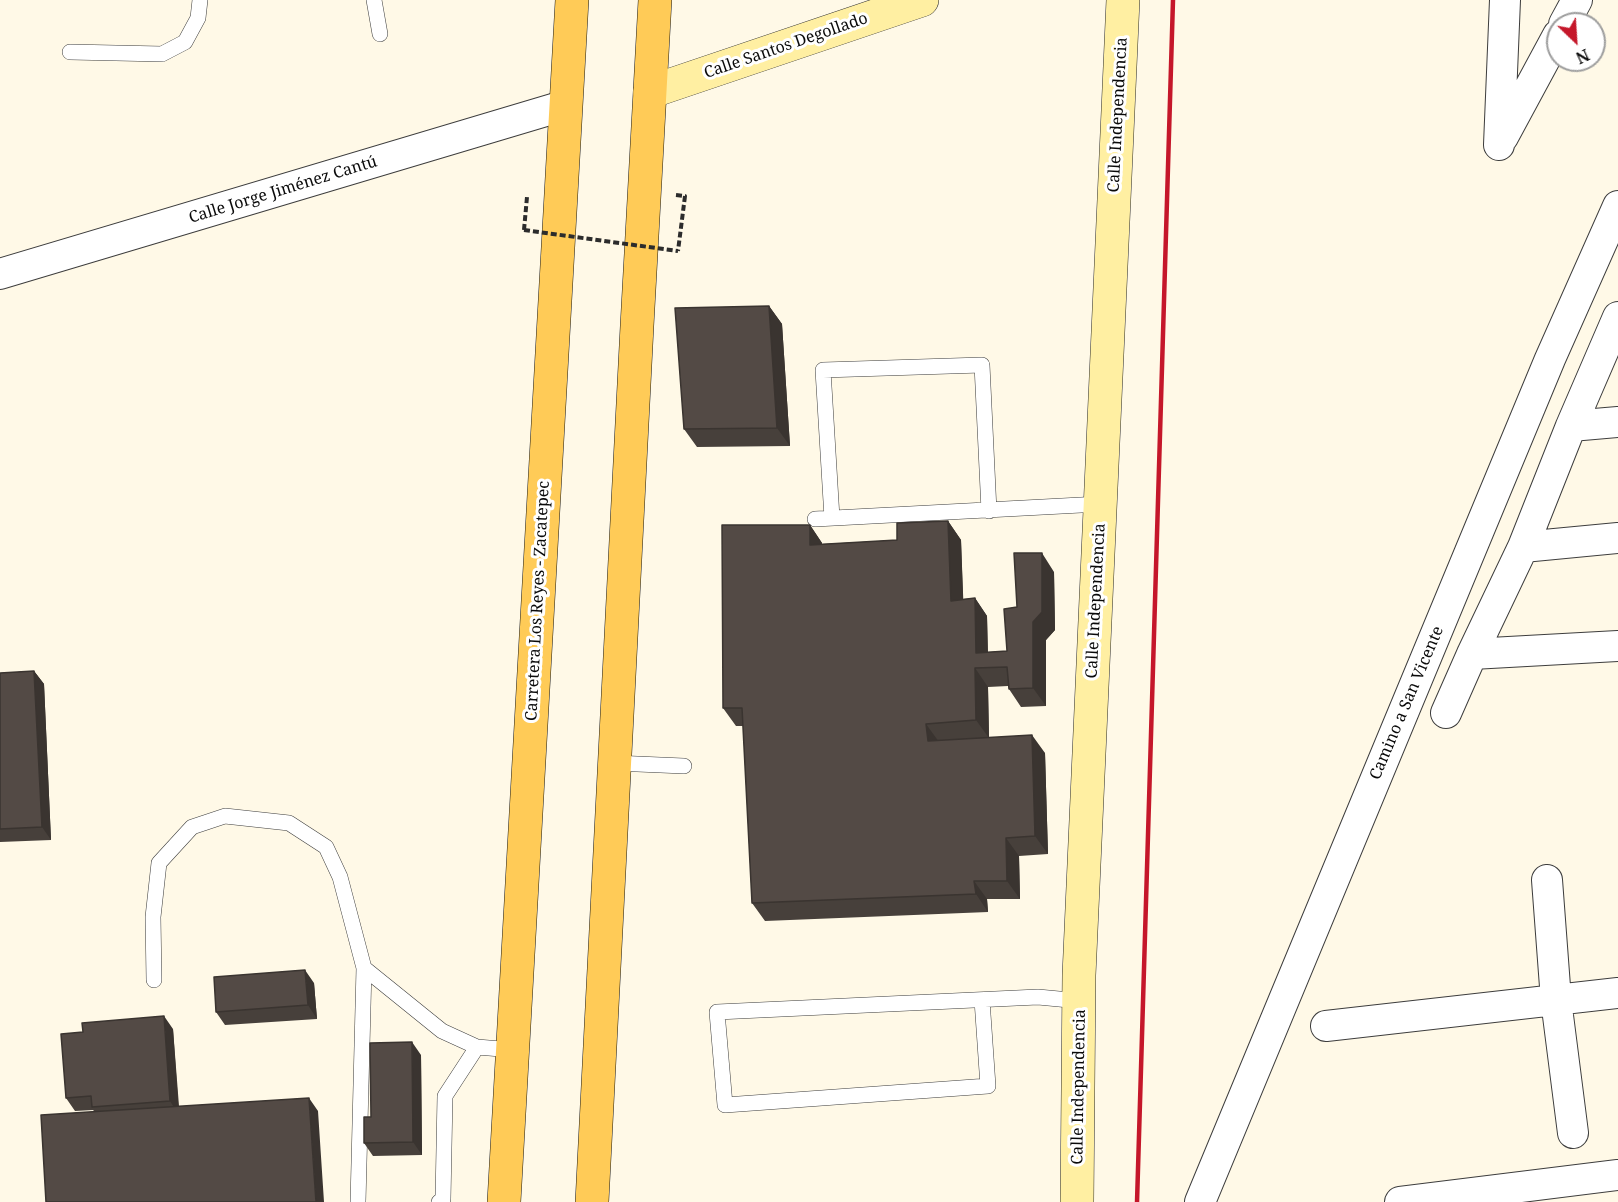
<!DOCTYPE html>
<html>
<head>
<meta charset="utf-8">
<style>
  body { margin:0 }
  #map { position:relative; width:1618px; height:1202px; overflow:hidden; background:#fff9e7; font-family:"Noto Serif",serif }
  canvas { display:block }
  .north { position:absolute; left:1546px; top:12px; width:60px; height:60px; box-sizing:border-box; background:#fff; border:2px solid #9d9d9d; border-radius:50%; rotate:155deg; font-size:16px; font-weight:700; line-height:24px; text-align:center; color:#0a0a0a }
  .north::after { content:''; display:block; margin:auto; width:21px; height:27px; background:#c5172a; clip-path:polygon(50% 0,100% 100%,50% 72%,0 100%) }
</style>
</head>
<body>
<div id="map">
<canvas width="1618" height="1202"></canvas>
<div class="north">N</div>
</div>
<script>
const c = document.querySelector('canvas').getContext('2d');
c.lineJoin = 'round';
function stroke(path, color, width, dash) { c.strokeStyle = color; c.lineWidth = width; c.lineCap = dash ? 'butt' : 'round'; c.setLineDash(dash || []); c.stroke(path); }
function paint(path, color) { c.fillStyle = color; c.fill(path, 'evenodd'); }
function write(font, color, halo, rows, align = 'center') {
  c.font = font + ' "Noto Serif",serif'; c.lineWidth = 6; c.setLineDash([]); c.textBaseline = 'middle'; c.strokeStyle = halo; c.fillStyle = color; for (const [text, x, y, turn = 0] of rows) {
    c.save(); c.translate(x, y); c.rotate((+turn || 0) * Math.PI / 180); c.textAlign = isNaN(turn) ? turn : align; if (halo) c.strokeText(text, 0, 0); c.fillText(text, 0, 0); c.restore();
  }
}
const lane = new Path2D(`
  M374,0L380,34
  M70,52L162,54L185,42L198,18L200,0
  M832,518L823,370L982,365L989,511
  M815,519L1100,504
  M614,763L684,766
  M364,968L442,1031L477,1047L513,1050
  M154,980L153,917L159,863L192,827L225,816L289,823L326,847L340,877L364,968L358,1202
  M982,1000L988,1086L725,1105L717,1012L1038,997L1080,1001
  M439,1202L443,1199L445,1096L477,1047`);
const street = new Path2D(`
  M1564,24L1577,0
  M1503,137L1558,35
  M1499,145L1505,0
  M0,274L566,105
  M1571,426L1618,422
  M1523,547L1618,538
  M1472,654L1618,646
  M1446,713L1472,654L1523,547L1571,426L1618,317
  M1547,880L1556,1000L1573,1133
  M1326,1026L1618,993
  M1200,1202L1550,359L1618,206
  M1400,1202L1618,1175`);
const secondary = new Path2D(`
  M650,92L922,0
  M1077,1202L1079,975L1123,0`);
const primary = new Path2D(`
  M504,1202L572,0
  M592,1202L637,326L655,0`);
stroke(lane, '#3d3d3d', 16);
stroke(street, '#3d3d3d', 32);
stroke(secondary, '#2c2c2c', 34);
stroke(primary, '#1b1b1b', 34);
stroke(new Path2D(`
  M676,195L685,196L678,251
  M524,230L527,197`), '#2c2c2c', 4, [6, 3]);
stroke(lane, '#fff', 15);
stroke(street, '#fff', 30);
stroke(secondary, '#ffefa2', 33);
stroke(primary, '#ffcb57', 33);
stroke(new Path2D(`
  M1137,1202L1173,0`), '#c5172a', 4.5);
stroke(new Path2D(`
  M524,230L678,251`), '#2c2c2c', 4, [6, 3]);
paint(new Path2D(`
  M769,306L782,324L790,446L697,447L684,429Z
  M948,521L961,540L963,599L975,598L987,616L988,652L1007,651L1017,607L1054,572L1055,630L1046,640V706L1021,707L1009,689L1008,686L988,687L989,738L1045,753L1048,854L1019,856L1020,899H987L988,912L765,921L752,903L743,726H736L723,708L810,525L822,543V544L897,540Z
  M34,671L44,684L51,840L0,842V673Z
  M314,983L317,1019L225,1025L216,1012Z
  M173,1029L179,1106L318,1111L95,1112L93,1110L75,1111L66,1098Z
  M421,1055L422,1155L373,1156L364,1143L371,1117Z`), '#47403b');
paint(new Path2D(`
  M769,306L782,324L790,446L777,428Z
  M948,521L961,540L964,619L951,601Z
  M810,525L822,543L823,563L810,545Z
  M1042,553L1054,572L1055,630L1046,640V706L1033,688V622Z
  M975,598L987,616L988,668L976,653Z
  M975,668L988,687L989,738L976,720Z
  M34,671L44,684L51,840L42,827Z
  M926,724L939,742L928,741Z
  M1032,735L1045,753L1048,854L1035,836Z
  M1006,838L1019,856L1020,899L1007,881Z
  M974,881L987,899L988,912L976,894Z
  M305,970L314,983L317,1019L308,1005Z
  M164,1016L173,1029L179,1115L170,1101Z
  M412,1042L421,1055L422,1155L413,1142Z
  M309,1098L318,1111L324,1202H316Z`), '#3a3430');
const building = new Path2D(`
  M769,306L777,428L684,429L675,308Z
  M948,521L951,601L975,598L976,653L1007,651L1004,609L1017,607L1014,553H1042V612L1033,622V688L1009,689L1007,667L975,668L976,720L926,724L928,741L1032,735L1035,836L1006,838L1007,881H974L976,894L752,903L742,708H723L722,525H810V545L897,540V523Z
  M34,671L42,827L0,829V673Z
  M305,970L308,1005L216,1012L214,977Z
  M164,1016L170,1101L92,1107L91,1096L66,1098L61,1034L83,1032L82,1023Z
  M412,1042L413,1142L364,1143V1117H371L370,1043Z
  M309,1098L316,1202H46L41,1115Z`);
paint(building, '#534a45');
stroke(building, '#3a3430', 1.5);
write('16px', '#0a0a0a', '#fff', [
  ["Calle Santos Degollado",786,46,-19],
  ["Calle Independencia",1118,115,-87],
  ["Calle Jorge Jiménez Cantú",283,190,-17],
  ["Carretera Los Reyes - Zacatepec",538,601,-87],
  ["Calle Independencia",1096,601,-87],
  ["Camino a San Vicente",1407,703,-67],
  ["Calle Independencia",1079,1087,-89]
]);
</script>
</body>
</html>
